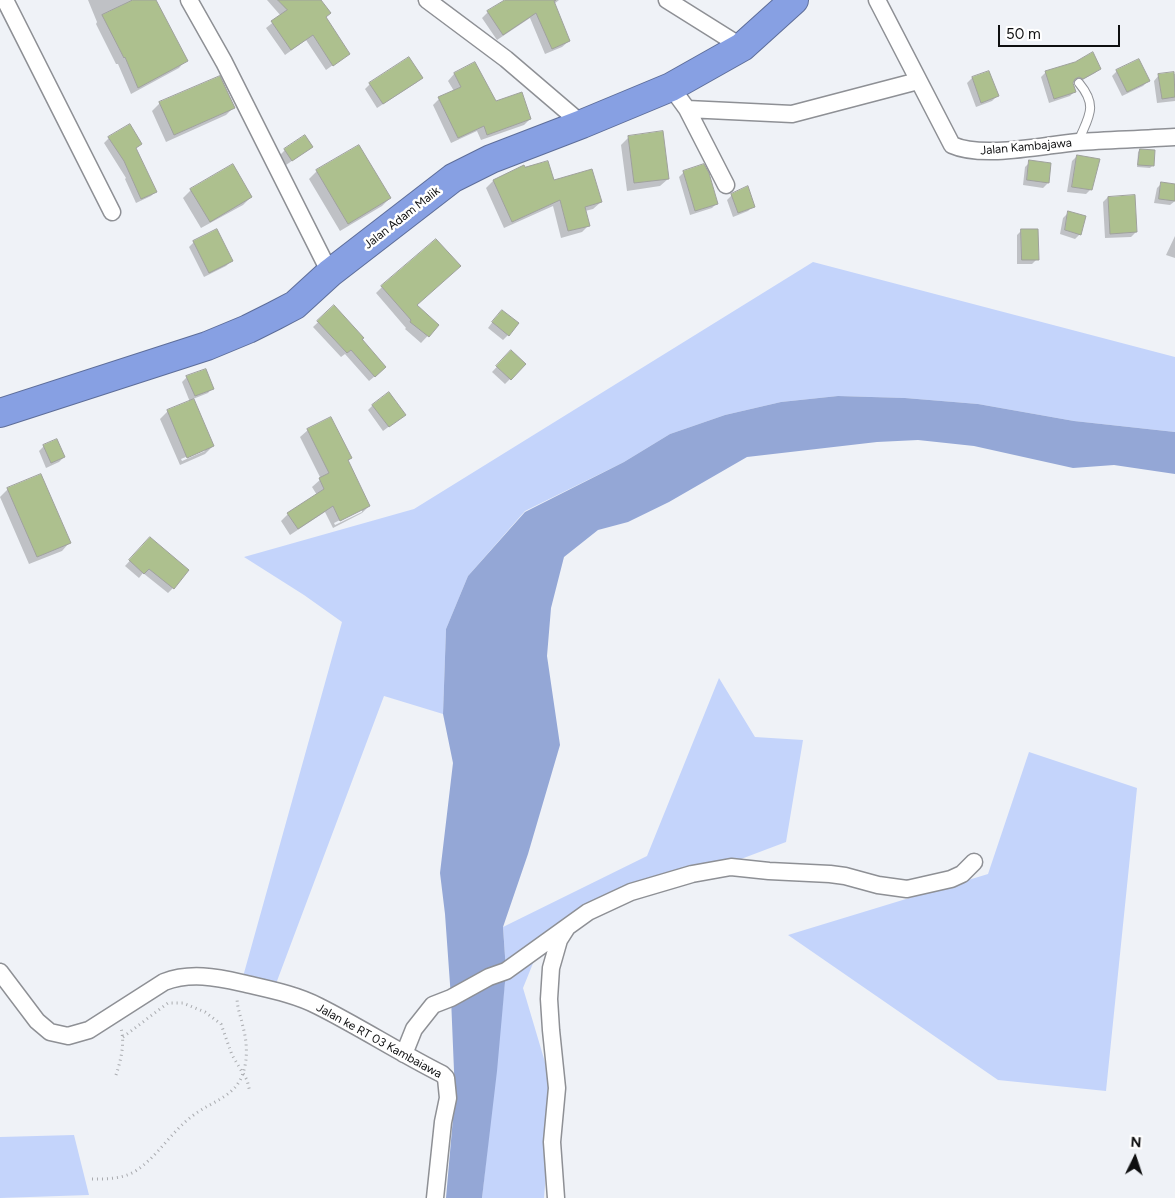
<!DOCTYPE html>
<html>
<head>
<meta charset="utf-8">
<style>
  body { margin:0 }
  #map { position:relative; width:1175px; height:1198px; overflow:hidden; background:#eff2f7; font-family:Figtree,sans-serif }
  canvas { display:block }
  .north { position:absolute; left:1110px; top:1133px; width:50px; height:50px; -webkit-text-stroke:4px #fff; paint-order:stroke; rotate:4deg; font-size:14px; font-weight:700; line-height:20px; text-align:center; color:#0e0f10 }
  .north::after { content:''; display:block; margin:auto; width:18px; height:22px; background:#0e0f10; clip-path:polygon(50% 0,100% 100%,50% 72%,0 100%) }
  .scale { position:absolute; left:998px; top:25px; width:122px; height:22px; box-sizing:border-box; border:2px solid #0e0f10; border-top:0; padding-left:6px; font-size:15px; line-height:18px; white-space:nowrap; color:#0e0f10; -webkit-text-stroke:4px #fff; paint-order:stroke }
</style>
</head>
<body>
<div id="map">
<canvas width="1175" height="1198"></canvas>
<div class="north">N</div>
<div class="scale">50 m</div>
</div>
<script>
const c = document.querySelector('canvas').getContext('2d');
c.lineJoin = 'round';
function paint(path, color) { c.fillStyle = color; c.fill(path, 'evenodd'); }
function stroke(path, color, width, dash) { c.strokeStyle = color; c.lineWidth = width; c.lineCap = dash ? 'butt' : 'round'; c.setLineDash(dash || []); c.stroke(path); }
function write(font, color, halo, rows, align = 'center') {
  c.font = font + ' Figtree,sans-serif'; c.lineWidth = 5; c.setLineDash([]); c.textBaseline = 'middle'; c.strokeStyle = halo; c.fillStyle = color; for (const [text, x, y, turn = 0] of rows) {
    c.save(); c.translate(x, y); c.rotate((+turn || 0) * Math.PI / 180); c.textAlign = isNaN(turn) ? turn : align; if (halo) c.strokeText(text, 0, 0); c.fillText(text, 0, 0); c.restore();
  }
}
paint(new Path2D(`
  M813,262L1175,357V432L1074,421L978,404L905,398L838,396L781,402L725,415L670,434L624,462L525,511L468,576L446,629L443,714L384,696L271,997L239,991L342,622L304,595L244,557L414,509Z
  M719,678L755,737L803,740L786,842L741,859L624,888L544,936L523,988L555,1096L549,1135L544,1198H482L506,971L503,927L647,856Z
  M1029,752L1137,788L1106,1091L998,1080L788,935L988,874Z
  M74,1135L89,1195L0,1198V1137Z`), '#c4d4fb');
paint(new Path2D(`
  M838,396L905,398L978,404L1074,421L1175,432V474L1114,465L1073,468L974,446L918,440L877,442L747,457L669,502L628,522L598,530L564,557L551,608L547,656L560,745L528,854L503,927L506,971L497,1071L482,1198H446L455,1095L451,998L445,914L440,873L453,763L443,714L446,629L468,576L525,512L624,462L670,434L725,415L781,402Z`), '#94a7d6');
paint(new Path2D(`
  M88,0H155L186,60L179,68L131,94L118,64H116L96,24L97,22Z
  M267,0H319L325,17L348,54L326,70L306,40L285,55L266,28L281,16Z
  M507,0H559L554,4L569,41L562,47L545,54L530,18L497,40L482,18L488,12Z
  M409,59L421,78L416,83L377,108L365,89L370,84Z
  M474,64L495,102L530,119L524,125L481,140L477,131L451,143L433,105L439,99L454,91L448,81L454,74Z
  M1100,68L1095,73L1077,83L1071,81L1075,91L1070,96L1049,103L1041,77L1046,72Z
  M1117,71L1148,81L1143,86L1122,96L1112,76Z
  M988,72L997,96L992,101L976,107L967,83L972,78Z
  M1175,74V101L1157,103L1154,81L1159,75Z
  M160,103L233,108L226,115L166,142L152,111Z
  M629,137L668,179L660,186L627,191L621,145Z
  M109,138L141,143L135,149L156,191L151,196L136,203L125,179L126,178L104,143Z
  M312,147L286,165L280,155L285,150Z
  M1140,150L1152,166L1150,168L1137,167L1138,152Z
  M1077,156L1091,189L1086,194L1067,192L1072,161Z
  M1030,162L1050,164L1048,183L1043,188L1023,185L1025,167Z
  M524,167L601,202L593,209L585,211L589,225L582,232L561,238L553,206L504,228L486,188L493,181Z
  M317,171L390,198L382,206L340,231L309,179Z
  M684,172L717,203L712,208L690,215L679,177Z
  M1162,183L1175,185V201L1170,205L1154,203L1157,188Z
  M191,190L251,197L243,205L201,228L183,198Z
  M732,195L753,206L748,211L733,217L727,200Z
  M1108,197L1134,209L1136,232L1131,237L1105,238L1103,202Z
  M1068,213L1080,234L1075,239L1060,234L1063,218Z
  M1022,230L1037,259L1032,264H1017V235Z
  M1175,236V258L1166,255Z
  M194,242L231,261L226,266L204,277L189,247Z
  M382,287L415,306L438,325L421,343L405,329L406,328L376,293Z
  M334,307L360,340L380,372L369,381L345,354L341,357L313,327Z
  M497,316L508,335L503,340L488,328Z
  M511,352L524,365L505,384L492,372Z
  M187,377L212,388L208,393L193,399L213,446L205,454L180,465L160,419L168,411L190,402L182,382ZM205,449V451L182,461L181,459Z
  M373,405L404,415L383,431L368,410Z
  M308,430L351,458L347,462L369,506L362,513L333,528L325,512L290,535L281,521L288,514L317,495L312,487L321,479L300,437ZM362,509V512L335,525L334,523Z
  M57,441L64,457L59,462L46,468L39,451L44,446Z
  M8,489L69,543L62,551L29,564L0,497Z
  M145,544L173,588L168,593L143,573L139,578L125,566Z`), '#0003');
const building = new Path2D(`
  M133,0H156L188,61L138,88L125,57L124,58L102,15Z
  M278,0H321L331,13L326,17L350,54L333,66L313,35L291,50L271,21L287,10Z
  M505,0H556L554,1L570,41L552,49L536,13L503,35L487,11Z
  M1093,52L1101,69L1083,79L1079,77L1075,79L1073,83L1076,92L1054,99L1045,71L1075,62Z
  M409,57L423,78L383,104L369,83Z
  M1139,59L1150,81L1127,92L1116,70Z
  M475,62L496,101L522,92L531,119L487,135L484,126L458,138L438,97L461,87L454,73Z
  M989,71L999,96L981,103L972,77Z
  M1174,72L1175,97L1162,99L1158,74Z
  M220,76L235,108L174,135L159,102Z
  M130,124L142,144L136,148L157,192L141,199L124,161L108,137Z
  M663,131L669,179L634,183L628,136Z
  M305,135L313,147L292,161L284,149Z
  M359,145L391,198L348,224L316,170Z
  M1140,149L1155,150L1154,166L1138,165Z
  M1077,155L1100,159L1092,190L1072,187Z
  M1029,160L1051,163L1049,183L1027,180Z
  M548,161L554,180L592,169L602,202L585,207L590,226L568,231L560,200L512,222L493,180L524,165L525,167Z
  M233,164L252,197L210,222L190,189Z
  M704,164L709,173L718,204L695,211L683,171Z
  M1161,182L1175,184V201L1159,199Z
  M748,186L755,207L738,213L731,194Z
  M1135,195L1137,232L1110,234L1108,197Z
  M1068,211L1086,216L1081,235L1065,230Z
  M217,229L233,261L209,273L193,241Z
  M1021,229H1038L1039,260H1022Z
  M436,239L461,266L417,305L439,325L429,337L410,322L411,320L381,286Z
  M334,305L364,338L362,339L386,367L375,377L351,350L347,353L317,321Z
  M502,310L519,323L509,336L492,322Z
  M511,350L526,364L511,380L496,366Z
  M206,369L214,389L195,396L186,376Z
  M389,392L406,415L389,427L372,405Z
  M194,399L214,446L187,458L167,410Z
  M331,417L352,458L348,460L370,506L340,521L333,506L298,529L287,513L324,489L319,478L329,473L307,429Z
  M57,439L65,457L51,463L43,445Z
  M41,474L71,543L37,557L7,488Z
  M150,537L189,570L174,589L149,569L144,574L129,560Z`);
paint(building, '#adc08e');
stroke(building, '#9fa19c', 1);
const lane = new Path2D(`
  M1078,142C1088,117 1099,107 1079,83`);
const street = new Path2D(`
  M5,0L112,212
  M189,0L224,62L330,273
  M427,0L506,59L582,124
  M667,0L742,47
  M877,0L952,145C983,159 1044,145 1078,142C1110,140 1143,139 1175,137
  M671,87L687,109L792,114L918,81
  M687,109L726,185
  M0,972L37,1021L50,1032L68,1036L89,1030L164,982C190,972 216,977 242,983C267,989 295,994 318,1006C360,1027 400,1053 442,1074L446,1078L448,1098L443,1122L435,1198
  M404,1054L414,1029L433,1005L451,998L489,977L506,971L588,912L631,892L692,874L731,867L769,871L830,874L845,876L878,885L907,889L951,879L962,874L974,862
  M556,1198L552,1142L557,1088L551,1030L549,999L551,968L559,940L566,929`);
const highway = new Path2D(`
  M0,413L207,346L248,329L274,316L295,305L330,273L453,178L491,159L582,124L671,87L742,47L794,0`);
stroke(lane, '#8e9095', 10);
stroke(street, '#8e9095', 19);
stroke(highway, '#5d6d99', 30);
stroke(new Path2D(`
  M123,1037L168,1003H183L195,1008L205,1012L221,1024L232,1055L247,1080L250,1092
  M116,1075C121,1060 125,1043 121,1028
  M92,1179C106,1179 121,1179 134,1172C158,1157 172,1130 195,1114C213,1101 236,1096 243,1073C248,1059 247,1041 243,1027C241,1017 237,1008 237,997`), '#a9abaf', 3, [1, 4]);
stroke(lane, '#fff', 8);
stroke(street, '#fff', 16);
stroke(highway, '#87a0e3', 28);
write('12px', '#0e0f10', '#fff', [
  ["Jalan Kambajawa",1026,147,-5],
  ["Jalan Adam Malik",402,218,-38],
  ["Jalan ke RT 03 Kambaiawa",379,1041,29]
]);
</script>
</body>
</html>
